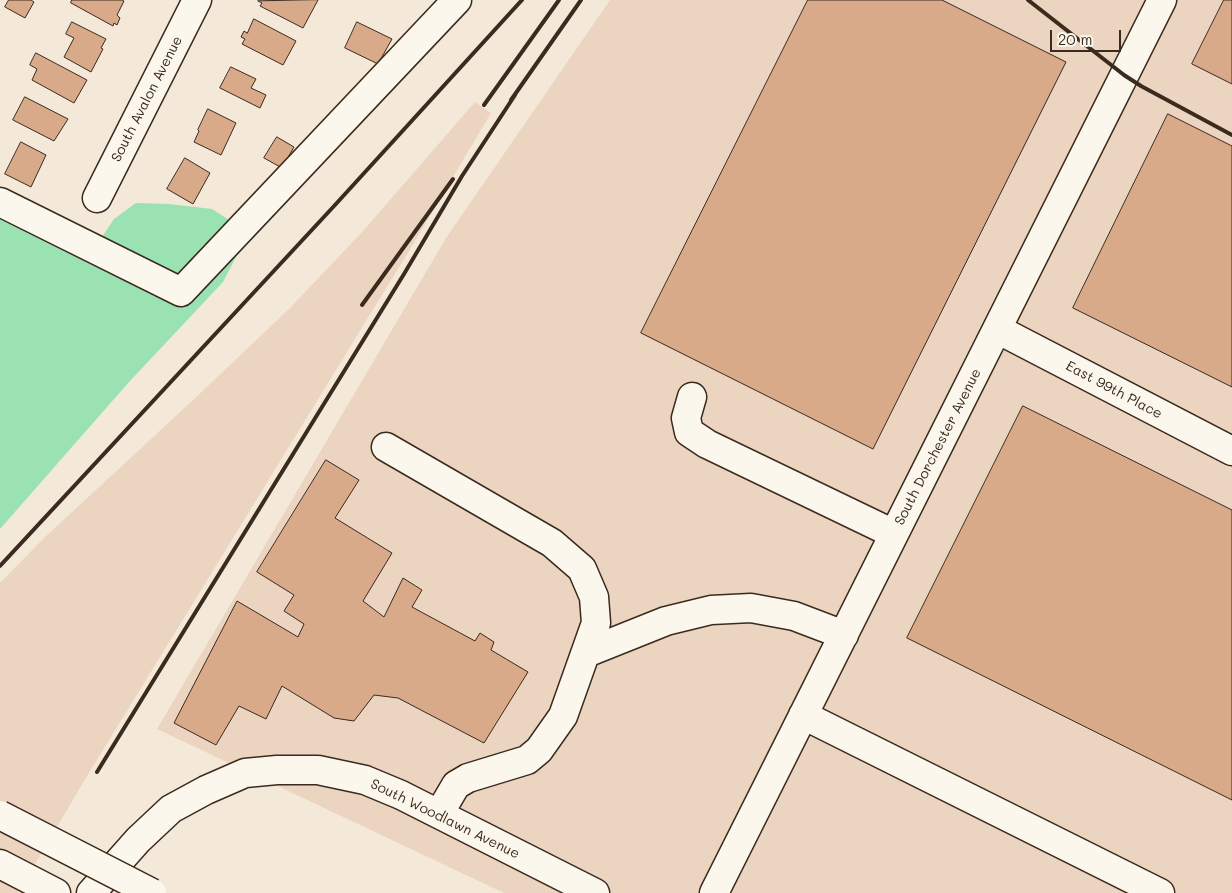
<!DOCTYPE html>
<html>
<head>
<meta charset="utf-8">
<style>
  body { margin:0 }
  #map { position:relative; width:1232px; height:893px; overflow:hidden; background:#f4e8d8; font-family:Mali,sans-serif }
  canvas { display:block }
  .scale { position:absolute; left:1050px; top:30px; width:71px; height:22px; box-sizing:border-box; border:2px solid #3b2a1e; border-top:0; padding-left:6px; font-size:15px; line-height:18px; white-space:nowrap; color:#3b2a1e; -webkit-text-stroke:4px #fbf7ec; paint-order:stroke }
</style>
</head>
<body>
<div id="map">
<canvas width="1232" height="893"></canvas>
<div class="scale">20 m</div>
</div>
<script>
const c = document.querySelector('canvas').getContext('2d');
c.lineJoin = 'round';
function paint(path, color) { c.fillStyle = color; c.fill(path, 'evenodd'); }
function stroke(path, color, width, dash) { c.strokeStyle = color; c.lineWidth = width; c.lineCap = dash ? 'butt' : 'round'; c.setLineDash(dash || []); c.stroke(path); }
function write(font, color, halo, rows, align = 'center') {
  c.font = font + ' Mali,sans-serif'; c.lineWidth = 4; c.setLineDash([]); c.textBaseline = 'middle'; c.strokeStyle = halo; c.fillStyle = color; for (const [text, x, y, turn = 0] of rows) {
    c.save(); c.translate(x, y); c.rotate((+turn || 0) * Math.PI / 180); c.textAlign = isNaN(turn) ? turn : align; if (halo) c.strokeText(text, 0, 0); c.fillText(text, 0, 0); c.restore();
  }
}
paint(new Path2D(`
  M610,0H1232V893H504L157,729L446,238Z
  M475,102L491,113L412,246L84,781L18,893H0V583L45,537L191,402L290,308L363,231Z`), '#ecd5c0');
paint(new Path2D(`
  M136,203L169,204L212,209L229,220L238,253L223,282L129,382L0,529V212L100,240L114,219Z`), '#9ae2b1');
const building = new Path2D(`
  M9,0H31L34,2L25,18L5,7Z
  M72,0H122L124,1L117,15L120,18L117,25L114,23L113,26L71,3Z
  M318,0L303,28L260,6L262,3L258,1Z
  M808,0H942L1066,62L873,449L641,333Z
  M1224,0H1232V84L1192,64Z
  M254,19L296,41L283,65L242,44L245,39L241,37L244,31L247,33Z
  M72,22L106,39L101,48L103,49L91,72L64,57L74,38L66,34Z
  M357,22L392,39L378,64L345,48Z
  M36,53L87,80L74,103L32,80L37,69L30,65Z
  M231,67L256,79L251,88L266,95L260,108L220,88Z
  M25,97L68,119L54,141L13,120Z
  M208,109L236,123L221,155L194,142L199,131L198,130Z
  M1168,114L1232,146V387L1073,308Z
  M277,137L294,147L282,168L264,158Z
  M21,142L46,155L31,187L5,174Z
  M185,158L210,173L193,204L167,189Z
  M1023,406L1232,510V800L907,638Z
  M326,460L359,480L335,518L392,553L363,601L384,617L403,578L422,590L412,607L475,641L480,633L494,642L491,650L528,672L484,743L398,698L374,695L354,721L334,718L282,686L266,719L239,706L216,745L174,723L237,601L298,637L304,624L284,611L294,595L257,572Z`);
paint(building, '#d8aa89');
stroke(building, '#3b2a1e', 1);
const minor = new Path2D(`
  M97,198L197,0
  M0,202L181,292L457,0
  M997,329L1232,451
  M692,397L686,418L689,432L707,444L894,534
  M386,447L552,543L582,569L594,597L596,623L563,716L539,750L527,760L468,778L456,785L439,814
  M586,653L666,621L711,610L751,608L794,616L844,635
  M803,715L1160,893
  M91,893L138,840L171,809L206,790L245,773L277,770H318L365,780L401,795L595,893
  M714,893L1162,0`);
const highway = new Path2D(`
  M0,864L56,893`);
stroke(minor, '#3b2a1e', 31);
stroke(highway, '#3b2a1e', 31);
stroke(minor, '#fbf7ec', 28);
stroke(highway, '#fbf7ec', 28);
stroke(new Path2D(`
  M1028,0L1124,75L1141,86L1232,135
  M511,100L581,0
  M484,105L559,0
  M362,305L453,179
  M0,566L335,205L522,0
  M97,772L404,274L462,176L515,95`), '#3b2a1e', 4);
const highwayBridge = new Path2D(`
  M0,815L152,893`);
stroke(highwayBridge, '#3b2a1e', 31, []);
stroke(highwayBridge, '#fbf7ec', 28);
write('14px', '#3b2a1e', '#fbf7ec', [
  ["South Avalon Avenue",147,99,-63],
  ["East 99th Place",1114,390,28],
  ["South Dorchester Avenue",938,447,-63],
  ["South Woodlawn Avenue",445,819,26]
]);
</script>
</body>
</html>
